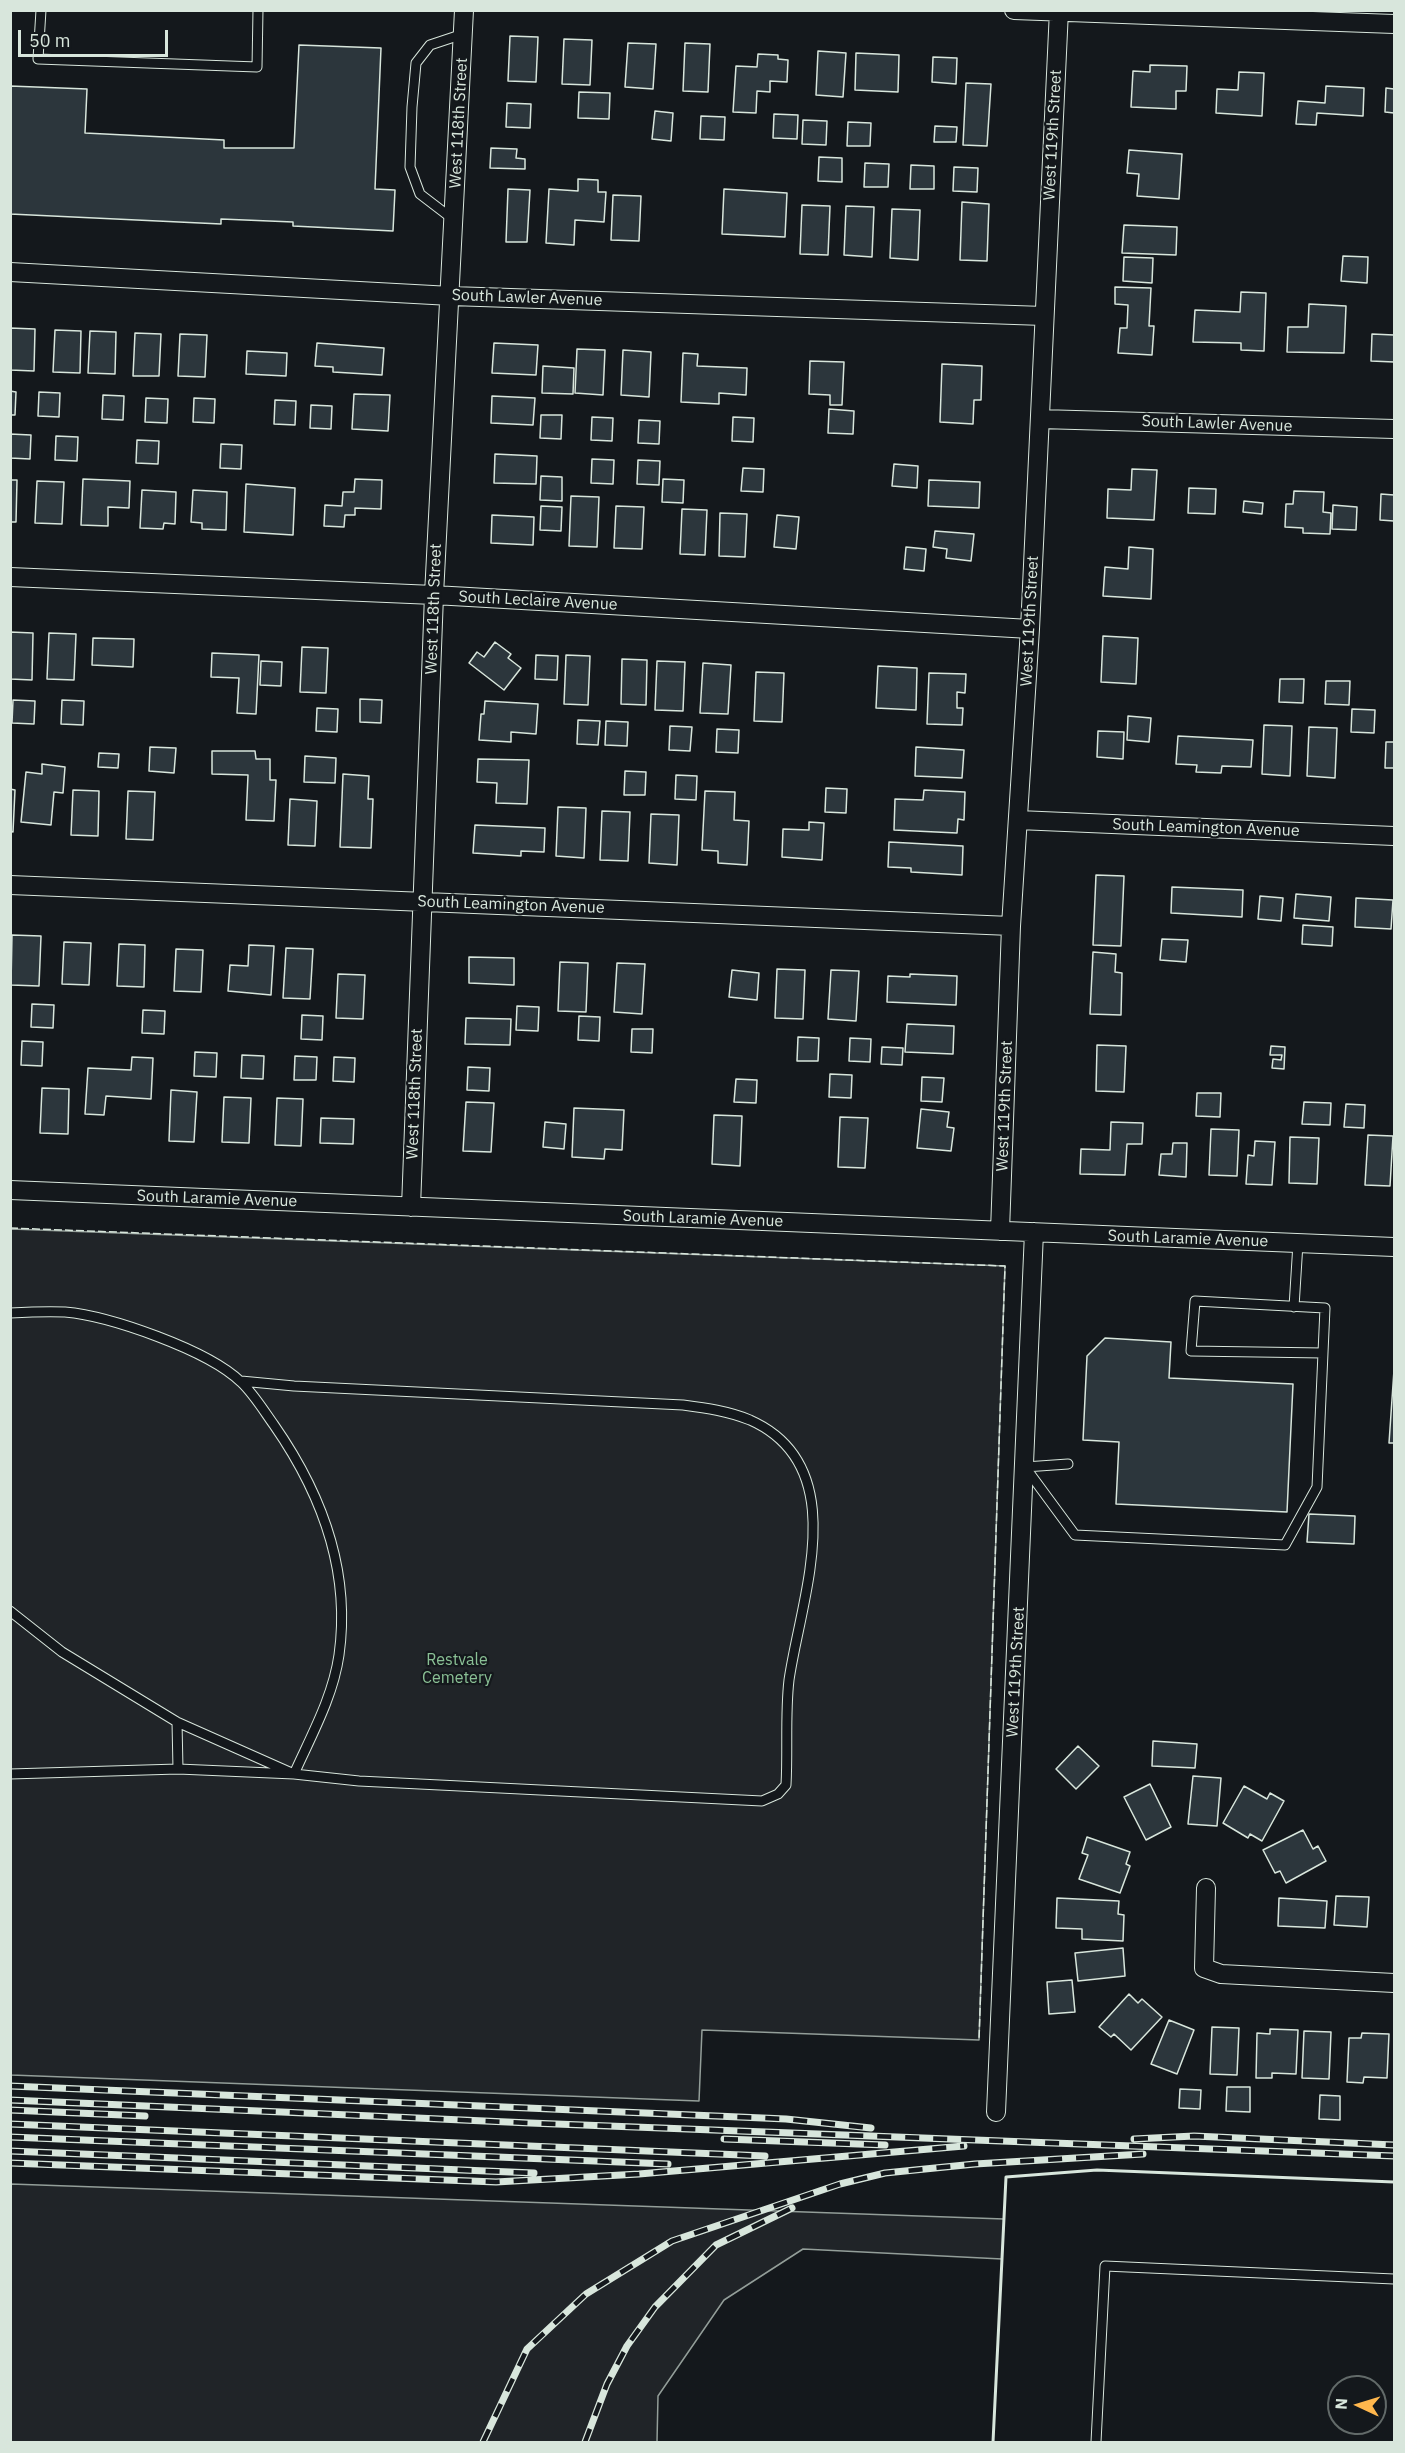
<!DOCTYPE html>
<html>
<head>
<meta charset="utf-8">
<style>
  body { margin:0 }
  #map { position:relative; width:1405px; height:2453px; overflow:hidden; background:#14181c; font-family:"IBM Plex Sans",sans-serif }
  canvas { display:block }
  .frame { position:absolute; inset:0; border:12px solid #d8e6dc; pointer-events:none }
  .north { position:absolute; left:1327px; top:2375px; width:60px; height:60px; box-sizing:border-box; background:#14181c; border:2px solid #626a69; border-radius:50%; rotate:274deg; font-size:16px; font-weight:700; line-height:24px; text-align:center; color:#d8e6dc }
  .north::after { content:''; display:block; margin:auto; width:21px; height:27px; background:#ffb74d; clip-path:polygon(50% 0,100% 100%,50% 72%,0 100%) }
  .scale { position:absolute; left:18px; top:30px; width:150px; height:27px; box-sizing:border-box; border:3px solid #d8e6dc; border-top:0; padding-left:8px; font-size:18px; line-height:21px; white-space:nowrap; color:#d8e6dc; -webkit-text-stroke:4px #14181c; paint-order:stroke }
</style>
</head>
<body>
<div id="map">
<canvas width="1405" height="2453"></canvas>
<div class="frame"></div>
<div class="north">N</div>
<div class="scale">50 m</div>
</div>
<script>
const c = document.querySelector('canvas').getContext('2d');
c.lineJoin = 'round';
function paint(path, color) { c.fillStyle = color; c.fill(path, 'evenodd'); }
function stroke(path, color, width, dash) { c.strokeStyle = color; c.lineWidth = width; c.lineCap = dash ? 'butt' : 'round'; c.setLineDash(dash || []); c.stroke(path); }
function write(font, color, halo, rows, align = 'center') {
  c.font = font + ' "IBM Plex Sans",sans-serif'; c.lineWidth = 4.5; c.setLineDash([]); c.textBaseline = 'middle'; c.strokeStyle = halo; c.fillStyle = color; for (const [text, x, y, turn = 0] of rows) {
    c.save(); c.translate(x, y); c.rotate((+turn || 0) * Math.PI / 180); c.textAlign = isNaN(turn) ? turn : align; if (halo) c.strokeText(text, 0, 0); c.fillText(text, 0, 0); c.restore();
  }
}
const green = new Path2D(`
  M11,1229L1005,1266L979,2040L702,2030L699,2101L11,2075Z
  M11,2184L1004,2219L1002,2259L803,2249L724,2300L658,2396L657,2442H11Z`);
paint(green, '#202428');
stroke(green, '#939e99', 1.5);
const building = new Path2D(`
  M510,36L538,37L536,82L508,81Z
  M564,39L592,40L590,85L562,84Z
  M628,43L656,44L653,89L625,87Z
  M685,43L710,44L708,92L683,91Z
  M299,45L381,48L375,189L395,190L393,231L293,226V222L221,219V224L10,214V86L87,89L85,133L224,140V148H294Z
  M818,51L846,53L843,97L816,95Z
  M856,53L899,55L898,92L855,90Z
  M758,54L778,55V59L788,60L787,82L770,81V92L757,91L756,113L733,112L736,66L757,67Z
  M933,57L957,58L956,84L932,82Z
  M1150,65L1187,66L1186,91H1176V109L1131,107L1133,71L1150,72Z
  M1239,72L1264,73L1262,116L1216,113L1217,89L1238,90Z
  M966,83L991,84L987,146L963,145Z
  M1326,86L1364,88L1363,116L1317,113L1316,125L1296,124L1298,101L1325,103Z
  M1386,88L1394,89V113L1385,112Z
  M579,92L610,93L609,119L578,118Z
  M507,103L531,104L530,128L506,127Z
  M655,111L673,113L671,141L652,139Z
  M774,114L798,115L797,139L773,138Z
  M701,116L725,117L724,140L700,139Z
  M803,120L827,121L826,145L802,144Z
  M848,122L871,123L870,146H847Z
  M935,126L957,127L956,142H934Z
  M491,148L517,149L516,158L525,159V169L490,168Z
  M1129,150L1182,154L1179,199L1137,196L1139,174L1127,173Z
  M819,157L842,158V182L818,181Z
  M865,163L889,164L888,187H864Z
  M911,165L934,166V189H910Z
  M954,167L978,168L977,192L953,191Z
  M578,179L598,180V192H606L604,222L575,220L574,245L546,243L549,189L578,191Z
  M508,189L530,190L527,242H506Z
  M724,189L787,193L785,237L722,234Z
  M613,195L641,196L639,241L611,240Z
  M962,202L989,204L987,261L960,260Z
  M802,205L830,206L828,255L800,254Z
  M846,206L874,207L872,257L844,255Z
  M892,209L920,210L918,260L890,258Z
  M1124,225L1177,227L1176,255L1122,253Z
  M1343,256L1368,257L1367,283L1341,281Z
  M1124,257L1153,258L1152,283L1123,281Z
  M1115,287L1151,288L1149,326H1154L1152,355L1118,353L1120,328H1127L1128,305L1115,304Z
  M1241,292L1266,293L1264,351L1241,350V343L1193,342L1195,310L1240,312Z
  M1309,304L1346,306L1344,353L1287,352L1288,327H1308Z
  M10,328L35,329L34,371L10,370Z
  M55,330L81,331L80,373L53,372Z
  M90,331L116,332L115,374L88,373Z
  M135,333L161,334L159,376H133Z
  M180,334L207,335L205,377L178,376Z
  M1372,334L1394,335V362L1371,361Z
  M317,343L384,348L382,375L333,372V367L315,366Z
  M494,343L538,345L536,375L492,373Z
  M577,349L605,350L603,395L575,393Z
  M623,350L651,352L649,397L621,395Z
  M247,351L287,353L286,376L246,374Z
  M683,353L698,354L697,366L747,368L746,395L719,393V404L681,402Z
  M810,361L844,362L842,405H830V395L809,394Z
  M942,364L982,366L981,400H974L973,424L940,422Z
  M543,366L574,368L573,394L542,393Z
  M10,391L16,392L15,415H10Z
  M39,392L60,393L59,417L38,416Z
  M354,394L390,395L388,431L352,429Z
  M103,395L124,396L123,420L102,419Z
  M492,396L535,398L533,425L491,423Z
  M146,398L168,399L167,423L145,422Z
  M194,398L215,399L214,423L193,422Z
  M275,400L296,401L295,425L274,424Z
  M311,405L332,406L331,429L310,428Z
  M829,409L854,411L853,434L828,433Z
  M541,415H562L561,439L540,438Z
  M592,417L613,418L612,441L591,440Z
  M733,417L754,418L753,442L732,441Z
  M639,420L660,421L659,444L638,443Z
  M10,434L31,435L30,459L10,458Z
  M56,436L78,437L77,461L55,460Z
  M137,440L159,441L158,464L136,463Z
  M221,444L242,445L241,469L220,468Z
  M495,454L537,456L536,484L494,483Z
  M592,459L614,460L613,484L591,483Z
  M638,460L660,461L659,485L637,484Z
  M894,464L918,466L917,488L892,486Z
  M743,468L764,469L763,492L741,491Z
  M1132,469L1157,470L1154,520L1107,518L1108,489L1131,490Z
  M541,476L562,477V501L540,500Z
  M83,479L130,481L129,508L108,507V526L81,525Z
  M355,479L382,480L381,509L355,508V515H345L344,527L324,526L325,505L342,506L343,492H354Z
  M663,479L684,480L683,503L662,502Z
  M10,480H17L16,522H10Z
  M929,480L980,482L979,508L928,506Z
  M37,481L64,482L62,524L35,523Z
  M246,484L295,488L293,535L244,532Z
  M1189,488L1216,489L1215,514L1188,513Z
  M142,490L176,492L175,524L164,523L163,529L140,528Z
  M193,490L227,492L226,530L202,529V523L191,522Z
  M1294,491L1324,492L1323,512L1331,513L1330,534L1303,533V528L1285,527L1286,504H1293Z
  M1381,494L1394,495V521L1380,520Z
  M571,496L599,497L597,547L569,546Z
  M1244,501L1263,503L1262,514L1243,512Z
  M1333,505L1357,507L1356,530L1332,529Z
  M541,506L562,507L561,531L540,530Z
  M616,506L644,507L642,549L614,548Z
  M682,509L707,510L705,555L680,554Z
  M720,513L747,514L745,557L719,556Z
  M492,515L534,517L533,545L491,543Z
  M777,515L799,517L796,549L774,547Z
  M935,531L974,534L971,561L946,558L947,549L933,547Z
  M906,547L926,549L924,571L904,569Z
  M1129,547L1153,549L1151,599L1103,596L1105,567L1128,569Z
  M10,632L33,633L32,680L10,679Z
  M49,633L76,634L74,680L47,679Z
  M1103,636L1138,638L1136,684L1101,682Z
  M93,638L134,639L133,667L92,665Z
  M495,642L511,654L508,658L521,668L504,690L469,663L477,652L484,657Z
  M302,647L328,648L326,693L300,692Z
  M212,653L259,655L256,714L237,713L239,678L211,677Z
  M536,655L558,656L557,680L535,679Z
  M566,655L590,656L588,705L564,704Z
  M622,659L647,660L646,705L621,704Z
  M261,661L282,662L281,686L260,685Z
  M657,661L685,662L683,711L655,710Z
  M703,663L731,665L728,714L700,713Z
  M878,666L917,668L916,710L876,708Z
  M756,672L784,673L782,722L754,721Z
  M929,673L966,674L965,693L957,692V708H963L962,725L927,724Z
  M1280,679H1304L1303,703L1279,702Z
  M1326,681H1350L1349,705L1325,704Z
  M360,699L382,700L381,723L360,722Z
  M13,700L35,701L34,724L12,723Z
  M62,700L84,701L83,725L61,724Z
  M485,701L538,704L536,734L511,732V742L479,740L481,714H484Z
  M317,708L338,709L337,732L316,731Z
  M1352,709L1375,710L1374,733L1351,732Z
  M1128,716L1151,718L1149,742L1127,740Z
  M578,720L600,721L598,745L577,744Z
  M606,721L628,722L627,746L605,745Z
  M1264,725L1292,726L1290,776L1262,774Z
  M670,726L692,727L690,751L669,750Z
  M1309,727L1337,728L1335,778L1307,776Z
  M717,729L739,730L738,753L716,752Z
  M1098,731L1124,732L1123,759L1097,757Z
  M1178,736L1253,740L1251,767L1222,766L1221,773L1196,772L1197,765L1176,764Z
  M1386,742H1394V768H1385Z
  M150,747L176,748L174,773L149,771Z
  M916,747L964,750L962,778L915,776Z
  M212,751H255L256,759H270V780H276L274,821L246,820L248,775L212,774Z
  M99,753L119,754L118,768L98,767Z
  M305,756L336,758L335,783L304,782Z
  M478,759L529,760L527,804L496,803L497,783L477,782Z
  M42,764L65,767L63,793L54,792L51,825L21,822L26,772L42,774Z
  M625,771L646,772L645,795H624Z
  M343,774L369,776L368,799H373L371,848L340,847Z
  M676,775L697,776L696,800L675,799Z
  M826,788L847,789L846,813L825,812Z
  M10,789L15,790L13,832L10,831Z
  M73,790L99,791L98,836L71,835Z
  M924,790L965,792L964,820L958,819L957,833L894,830L895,799L923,800Z
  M128,791L155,792L153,840L126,839Z
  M705,791L735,792L734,820L749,821L747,865L718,863V851L702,850Z
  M290,799L317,801L315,846L288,845Z
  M558,807L586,808L584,858L556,856Z
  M602,811L630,812L628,861L600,860Z
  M651,814L679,815L677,865L649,863Z
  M809,822L824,823L822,860L782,857L783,829L809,830Z
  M475,825L545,828L544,852L521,851V856L473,853Z
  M889,842L963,846L962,875L911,872V868L888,867Z
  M1096,875L1124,876L1121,946L1093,945Z
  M1172,887L1243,890L1242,917L1171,913Z
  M1296,894L1331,897L1329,921L1294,918Z
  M1260,896L1283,898L1281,921L1258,919Z
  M1356,898L1393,900L1391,929L1355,927Z
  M1303,925L1333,927L1332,946L1302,944Z
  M12,935L41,936L39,986L11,985Z
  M1162,939L1188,940L1186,962L1160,960Z
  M64,942L91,943L89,985L62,984Z
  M119,944L145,945L144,987L117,986Z
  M249,945L274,946L271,995L228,991L230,965L248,966Z
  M286,948L313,949L310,999L283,998Z
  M176,949L203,950L201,992L174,991Z
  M1093,952L1116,954L1115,972L1122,973L1121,1015L1090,1014Z
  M469,957L514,958V985L469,983Z
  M560,962L588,963L586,1012L558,1011Z
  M617,963L645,964L642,1014L614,1012Z
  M777,969L805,970L803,1019L775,1018Z
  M732,970L759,973L757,1000L729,997Z
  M831,970L859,971L856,1021L828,1019Z
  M338,974L365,975L363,1019L336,1018Z
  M910,974L957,976L956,1005L887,1002L888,976L910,977Z
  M32,1004L54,1005L53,1028L31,1027Z
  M517,1006L539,1007L538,1031L516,1030Z
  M143,1010L165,1011L164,1034L142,1033Z
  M302,1015L323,1016L322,1040L301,1039Z
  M579,1016L600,1017L599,1041L578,1040Z
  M466,1018L511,1019L510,1045L465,1044Z
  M907,1024L954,1026L953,1054L905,1052Z
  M632,1029H653L652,1053L631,1052Z
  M798,1037L819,1038L818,1061H797Z
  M850,1038L871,1039L870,1062L849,1061Z
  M22,1041L43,1042L42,1066L21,1065Z
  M1097,1045L1126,1046L1124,1092L1096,1091Z
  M1271,1046L1285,1047L1284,1069L1272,1068L1273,1059L1281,1060L1282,1055H1270Z
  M882,1047L903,1048L902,1065L881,1064Z
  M195,1052L217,1053L216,1077L194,1076Z
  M242,1055L264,1056L263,1079L241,1078Z
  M295,1056L317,1057L316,1080H294Z
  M132,1057L153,1058L151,1099L106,1096L104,1115L85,1114L88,1068L131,1070Z
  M334,1057L355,1058L354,1082L333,1081Z
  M468,1067L490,1068L489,1091L467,1090Z
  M830,1074L852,1075L851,1098L829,1097Z
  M922,1077L944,1078L942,1102L921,1101Z
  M736,1079L757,1080L756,1103L734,1102Z
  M42,1088L69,1089L68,1134L40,1133Z
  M171,1090L197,1092L194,1142L169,1141Z
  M1197,1093H1221L1220,1117L1196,1116Z
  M224,1097L251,1098L249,1143L222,1142Z
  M277,1098L303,1099L301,1146L275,1145Z
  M466,1102L494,1103L491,1152L463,1151Z
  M1304,1102L1331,1103L1330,1125L1302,1124Z
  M1346,1104L1365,1105L1364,1128L1344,1127Z
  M574,1108L624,1110L622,1150L605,1149L604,1159L572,1157Z
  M921,1109L949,1112L947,1127L954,1128L951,1151L917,1148Z
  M714,1115L742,1116L740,1166L712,1164Z
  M840,1117L868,1118L865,1168L838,1167Z
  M321,1118L354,1119L353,1144L320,1143Z
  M545,1122L566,1124L564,1149L543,1147Z
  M1111,1122L1143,1123L1142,1144H1127L1125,1175L1080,1174L1081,1149L1110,1150Z
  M1211,1129L1239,1130L1237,1176L1209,1175Z
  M1368,1135L1393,1136L1390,1186L1365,1185Z
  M1290,1137L1319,1138L1317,1184L1289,1183Z
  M1255,1141L1275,1142L1272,1185L1246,1184L1248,1155L1254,1156Z
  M1173,1143H1187L1186,1177L1159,1175L1161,1154H1172Z
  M1105,1338L1171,1342L1169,1378L1293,1384L1287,1512L1116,1504L1119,1442L1083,1440L1087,1356Z
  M1394,1370V1443H1389Z
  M1309,1514L1355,1516L1354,1544L1307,1542Z
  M1153,1741L1197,1744L1195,1768L1152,1766Z
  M1078,1746L1099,1766L1076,1789L1056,1769Z
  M1193,1776L1221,1778L1217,1826L1188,1824Z
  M1150,1784L1171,1827L1146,1840L1124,1797Z
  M1244,1786L1267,1799L1270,1793L1284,1801L1262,1841L1250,1834L1248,1838L1223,1823Z
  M1303,1830L1313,1849L1318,1846L1326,1861L1286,1883L1280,1871L1275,1873L1263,1850Z
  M1087,1837L1130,1852L1126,1864L1130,1866L1120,1893L1079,1879L1088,1855L1082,1853Z
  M1336,1896L1369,1897L1367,1927L1334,1925Z
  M1057,1898L1119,1901L1118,1914L1124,1915L1123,1941L1082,1939V1929L1056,1928Z
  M1279,1898L1327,1901L1325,1928L1278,1926Z
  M1123,1948L1125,1976L1078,1981L1075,1953Z
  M1072,1980L1075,2012L1049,2014L1047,1982Z
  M1129,1994L1138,2003L1142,1999L1162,2017L1131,2050L1114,2034L1111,2037L1099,2027Z
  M1169,2020L1194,2030L1177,2074L1151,2064Z
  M1212,2027L1239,2028L1237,2075L1210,2074Z
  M1270,2029L1298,2030L1296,2074L1272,2073V2078H1256L1257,2033L1270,2034Z
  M1304,2031L1331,2032L1329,2079L1302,2078Z
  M1362,2033L1389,2034L1387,2078L1364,2077L1363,2083L1347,2082L1349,2038H1361Z
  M1227,2087H1250V2112L1226,2111Z
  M1180,2089L1201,2090L1200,2109L1179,2108Z
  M1320,2095L1340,2096V2120L1319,2119Z`);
paint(building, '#2c363c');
stroke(building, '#d8e6dc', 1.5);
const lane = new Path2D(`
  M41,10L38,59L257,67L258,10
  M454,220L420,194L410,167L412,107L416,63L430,45L463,34
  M1294,1307L1298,1243
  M10,1313C28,1312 47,1311 65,1312C110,1316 208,1350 241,1382C253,1393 264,1411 274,1425C322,1494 351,1570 339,1655C333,1697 311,1736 294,1774L177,1722L62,1652L10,1611
  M1068,1464L1025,1467L1075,1535L1285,1545L1317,1487L1325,1308L1195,1301L1191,1351L1323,1353
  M178,1769L294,1774L359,1781L762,1801L778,1794L786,1785C788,1750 785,1714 789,1680C801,1597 854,1466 750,1420C728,1411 706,1408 683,1405L294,1386L241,1381
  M10,1774L178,1769L177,1722
  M1096,2442L1105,2266L1394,2279`);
const street = new Path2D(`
  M1014,10L1394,24
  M10,272L451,296L1044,316
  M1040,419L1394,429
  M10,577L434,595L1030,629
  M1018,820L1394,836
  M10,885L1011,926
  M10,1190L1394,1247
  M411,1207L434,595L464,10
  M1000,1231L1011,926L1030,629L1059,10
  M1206,1888L1204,1968L1221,1974L1394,1983
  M996,2112L1034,1232`);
stroke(lane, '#d8e6dc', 11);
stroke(street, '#d8e6dc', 20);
stroke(lane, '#14181c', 9);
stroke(street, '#14181c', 18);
const rail = new Path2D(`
  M10,2086L786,2119L871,2128
  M10,2100L530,2123L1394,2156
  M10,2110L145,2116
  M10,2124L765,2156
  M10,2137L668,2164
  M724,2139L885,2145
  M1134,2139L1194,2136L1394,2145
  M10,2151L534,2173
  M10,2163L496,2182L639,2174L964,2146
  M483,2442L527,2349L586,2294L672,2241L840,2184L885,2173L975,2164L1143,2154
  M585,2442L607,2384L627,2346L655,2307L716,2245L792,2208`);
stroke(rail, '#d8e6dc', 7);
stroke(rail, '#14181c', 4.5, [14]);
stroke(new Path2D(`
  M10,1228L1005,1266L979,2040`), '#d8e6dc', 1.5, [8, 3]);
stroke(new Path2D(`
  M993,2442L1006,2177L1097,2170L1394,2182`), '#d8e6dc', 3);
write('16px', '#d8e6dc', '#14181c', [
  ["West 118th Street",459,123,-87],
  ["West 119th Street",1053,135,-87],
  ["South Lawler Avenue",527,298,2],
  ["South Lawler Avenue",1217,424,2],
  ["South Leclaire Avenue",538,601,3],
  ["West 118th Street",434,609,-88],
  ["West 119th Street",1030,621,-87],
  ["South Leamington Avenue",1206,828,2],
  ["South Leamington Avenue",511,905,2],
  ["West 118th Street",415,1094,-88],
  ["West 119th Street",1005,1106,-88],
  ["South Laramie Avenue",217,1199,2],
  ["South Laramie Avenue",703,1219,2],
  ["South Laramie Avenue",1188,1239,2],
  ["West 119th Street",1016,1672,-87]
]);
write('16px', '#8ac095', '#14181c', [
  ["Restvale",457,1660],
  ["Cemetery",457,1678]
]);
</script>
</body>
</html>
